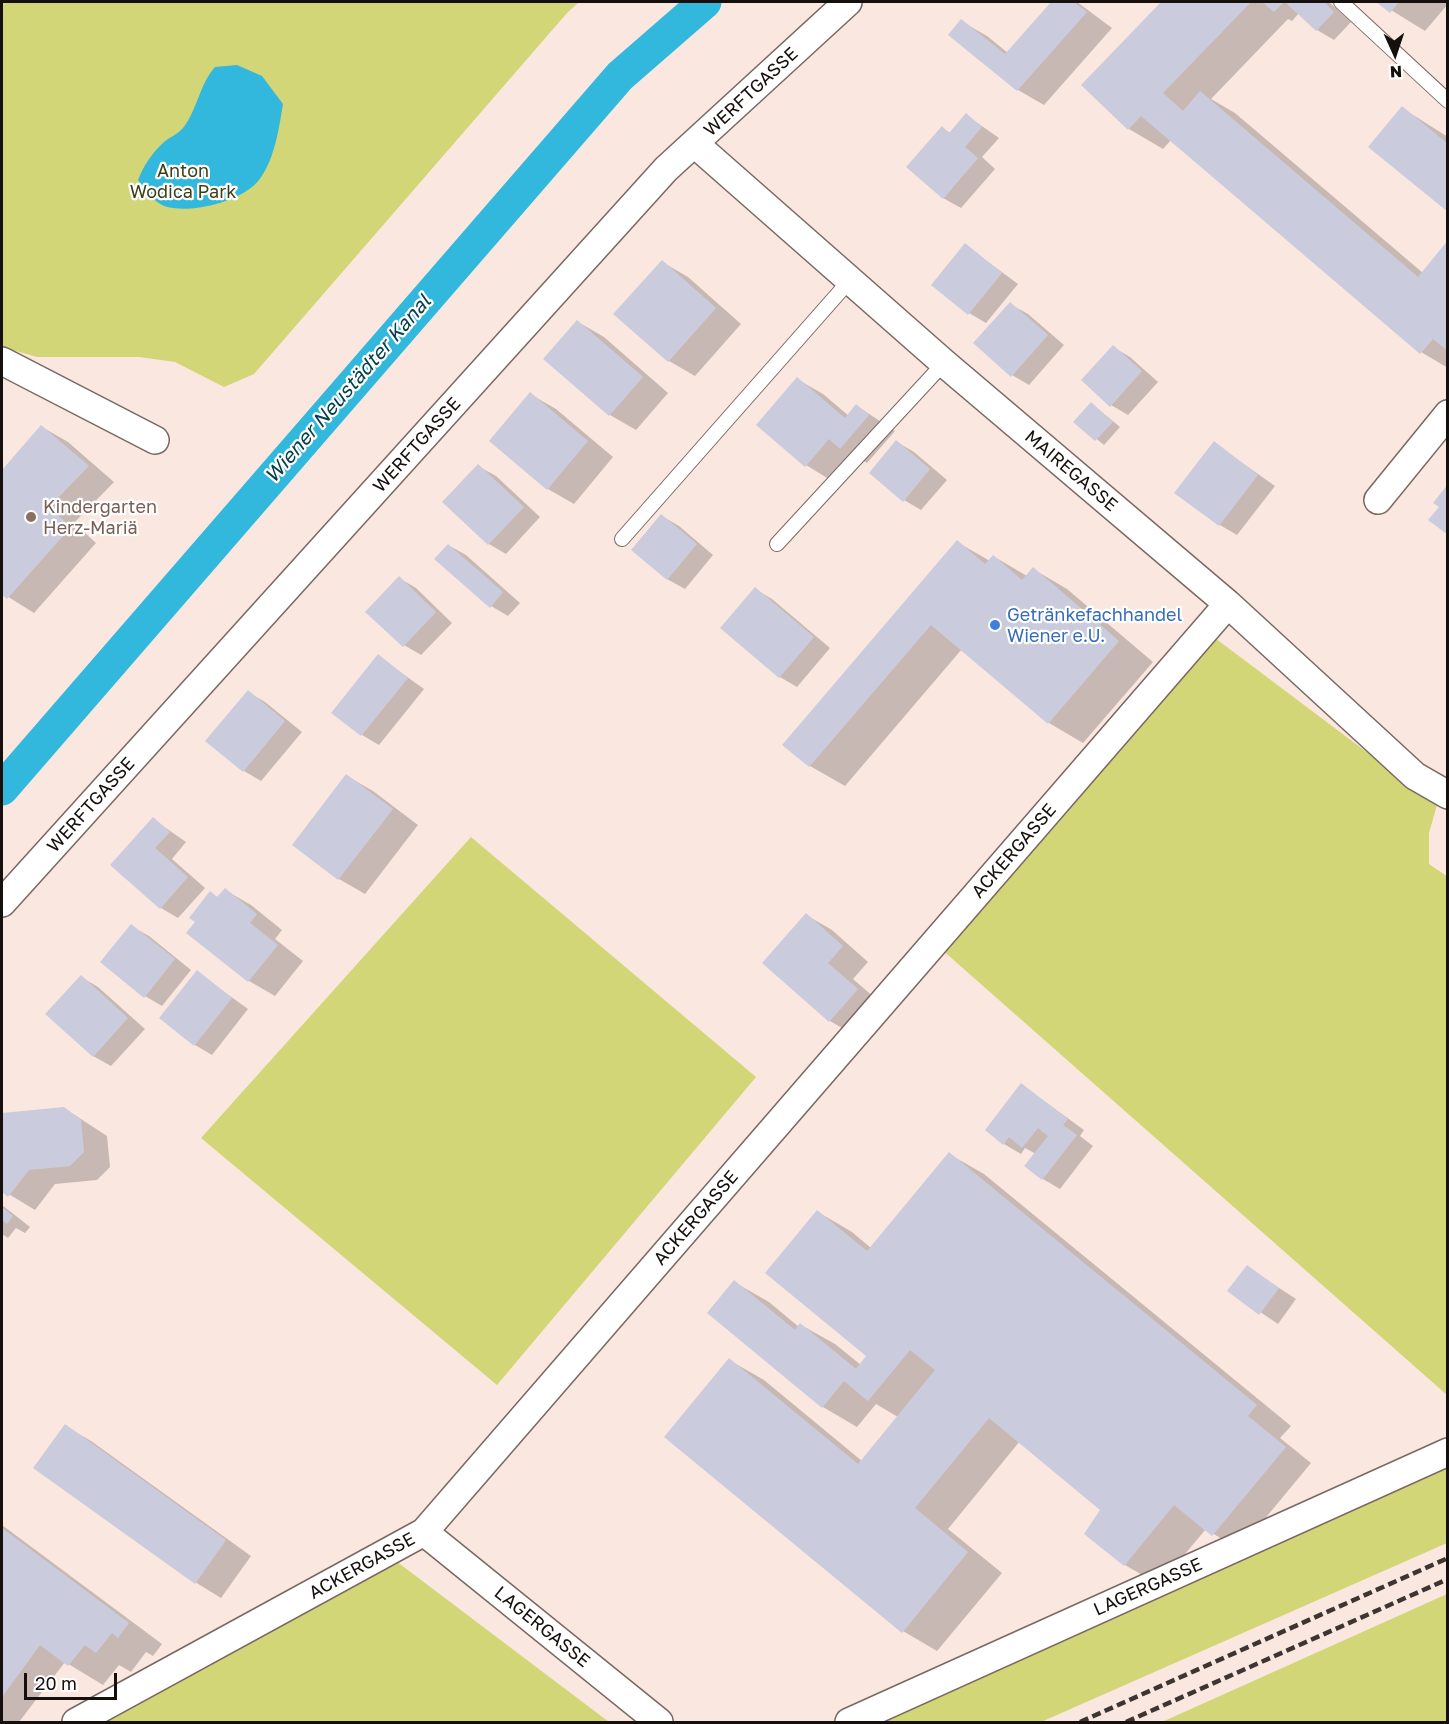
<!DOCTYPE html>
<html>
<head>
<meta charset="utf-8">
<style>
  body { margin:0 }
  #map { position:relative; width:1449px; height:1724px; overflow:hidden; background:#fae7e0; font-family:"Golos Text",sans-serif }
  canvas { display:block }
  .frame { position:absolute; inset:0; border:3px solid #150f0d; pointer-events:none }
  .north { position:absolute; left:1365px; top:24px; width:60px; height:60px; -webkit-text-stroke:4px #fff; paint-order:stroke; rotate:177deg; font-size:16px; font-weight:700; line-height:24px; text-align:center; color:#150f0d }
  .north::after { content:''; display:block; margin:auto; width:21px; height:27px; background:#150f0d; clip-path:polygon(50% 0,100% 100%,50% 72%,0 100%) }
  .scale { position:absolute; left:24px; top:1673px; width:93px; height:27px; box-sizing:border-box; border:3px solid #150f0d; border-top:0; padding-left:8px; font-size:18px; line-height:21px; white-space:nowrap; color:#150f0d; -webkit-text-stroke:4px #fff; paint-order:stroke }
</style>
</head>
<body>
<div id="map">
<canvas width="1449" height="1724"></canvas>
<div class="frame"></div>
<div class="north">N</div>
<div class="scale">20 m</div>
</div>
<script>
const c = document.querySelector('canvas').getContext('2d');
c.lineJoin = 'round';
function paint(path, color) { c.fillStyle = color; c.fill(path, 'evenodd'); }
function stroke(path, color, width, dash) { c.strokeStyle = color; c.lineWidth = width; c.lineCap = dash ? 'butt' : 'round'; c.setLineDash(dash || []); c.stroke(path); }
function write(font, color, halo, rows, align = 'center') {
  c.font = font + ' "Golos Text",sans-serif'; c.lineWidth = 4.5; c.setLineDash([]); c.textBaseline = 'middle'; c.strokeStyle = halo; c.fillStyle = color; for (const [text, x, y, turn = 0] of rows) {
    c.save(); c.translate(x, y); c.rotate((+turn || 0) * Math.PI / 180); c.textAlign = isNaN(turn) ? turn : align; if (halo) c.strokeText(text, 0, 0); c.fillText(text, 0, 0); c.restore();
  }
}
paint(new Path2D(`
  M2,2H579L567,13L254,374L224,387L175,362L139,357H37L2,347Z
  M1203,629L1437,805L1429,833V864L1448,877L1447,1395L940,948Z
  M471,837L756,1077L497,1385L201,1138Z
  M1447,1450V1543L1041,1722H842Z
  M384,1552L609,1722H86Z
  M1447,1594V1722H1162Z`), '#d2d676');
paint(new Path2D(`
  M237,65L262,76L283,104C279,128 275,159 259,180C243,201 190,215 164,206C154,202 144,188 138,180C144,165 152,153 164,142C170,137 178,134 183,128C198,109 199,85 215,67Z`), '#33b8dd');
paint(new Path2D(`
  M1053,2H1077L1112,28L1044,105L1018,90L950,35L961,21L987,36L1008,53Z
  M1164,2H1329L1351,22L1334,40L1317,30L1299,13L1292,21L1288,19L1211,99L1235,113L1423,273L1448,242V368L1421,352L1171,140L1163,149L1129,129L1083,85Z
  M1378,2H1448V4L1425,31Z
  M1402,108L1448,137V210Z
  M966,115L999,138L982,157L995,169L961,208L943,198L942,128L950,133Z
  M965,245L1018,284L986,323L969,313Z
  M662,262L688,277L741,324L695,376L669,361L615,314Z
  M1010,304L1028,314L1064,345L1029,385L1012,375Z
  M578,322L604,337L668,393L636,430L610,415Z
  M1113,347L1130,357L1158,382L1128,415L1111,405Z
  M797,379L823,394L849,416L857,406L895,431L867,463L854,455L832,481L806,465Z
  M530,394L556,409L613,457L574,504L548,489Z
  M1092,404L1120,427L1104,445L1076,422Z
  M42,427L68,442L114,482L74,523L96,543L34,613L2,593V467L6,470Z
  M897,442L914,452L947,480L921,510L904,500Z
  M1214,443L1275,486L1237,535L1220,525Z
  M478,466L496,476L540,517L506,554L489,544Z
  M662,516L679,526L713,555L685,589L667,579Z
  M957,542L990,561L993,556L1027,576L1033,569L1067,589L1153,662L1083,743L1049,723L962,649L845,786L810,766L784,744Z
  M448,545L466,555L520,603L508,616L491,606Z
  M399,578L416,588L452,623L421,655L404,645Z
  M755,589L772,599L830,648L797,687L780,677Z
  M378,656L424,689L379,745L362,735Z
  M248,692L265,702L302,732L261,781L244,771Z
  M347,776L373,791L418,825L365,894L339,879L294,845Z
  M153,819L186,842L172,859L205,888L178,918L161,908L112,865Z
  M225,890L251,905L282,930L275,939L303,961L275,996L249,981L188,932L197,922L211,893L219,898Z
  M806,915L832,930L868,962L853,979L883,1005L856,1036L830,1021Z
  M131,926L149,936L191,970L162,1006L145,996Z
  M197,972L248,1009L212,1055L195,1045Z
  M81,977L98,987L145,1029L111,1066L93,1056Z
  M1022,1085L1084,1130L1080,1136L1093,1146L1060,1189L1043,1179L1036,1154L1025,1148L1021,1154L1004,1144Z
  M64,1108L107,1136L110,1167L97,1180L55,1184L35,1210L2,1190V1114Z
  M949,1154L984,1174L1291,1426L1280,1438L1311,1463L1239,1550L1206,1529L1159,1585L1125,1565L1102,1509L1020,1441L948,1529L1002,1573L937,1651L903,1631L729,1360L764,1380L862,1461L898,1417L876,1404L857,1427L823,1407L734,1282L769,1302L799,1327L801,1325L835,1344L861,1365L868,1356L818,1212L852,1232L871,1248Z
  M2,1205L30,1227L25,1233L16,1228L8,1238L2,1234Z
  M1247,1267L1296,1299L1278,1324L1229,1291Z
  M65,1426L91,1441L251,1556L221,1598L195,1582Z
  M2,1525L162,1644L153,1656L146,1652L131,1672L119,1665L103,1685L65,1662L19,1722L2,1721Z`), '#0003');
stroke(new Path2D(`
  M2,789L620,76L705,2`), '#33b8dd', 33);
paint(new Path2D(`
  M1051,2H1074L1087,12L1017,91L948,35L961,19L1005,54Z
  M1161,2H1251L1163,93L1183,111L1200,91L1418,277L1448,240V351L1433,339L1420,354L1141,116L1128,130L1081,85Z
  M1262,2H1284L1274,12Z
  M1285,2H1324L1334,12L1316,31Z
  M1376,2H1399L1390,13Z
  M1402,106L1448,144V212L1368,147Z
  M966,113L982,127L965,147L978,158L943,199L906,167L942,126L949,133Z
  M965,243L1002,273L968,315L931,285Z
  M662,260L716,308L668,362L613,314Z
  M1010,302L1048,335L1011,377L973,343Z
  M577,320L643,377L609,416L543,359Z
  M1113,345L1142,371L1110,407L1081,380Z
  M797,377L845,418L856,404L869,415L840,449L829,439L805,467L756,425Z
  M530,392L588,441L547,490L489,441Z
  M1091,402L1113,422L1095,441L1073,422Z
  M41,425L89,466L49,507L71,527L7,599L2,595V470Z
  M896,440L930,469L903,502L869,473Z
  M1214,441L1258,475L1219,526L1174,493Z
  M478,464L524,507L488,545L442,502Z
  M1448,484V535L1428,520L1439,507L1433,503Z
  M661,514L697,544L667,580L631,550Z
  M957,540L985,564L993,555L1022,580L1033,567L1119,641L1048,724L931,625L809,767L782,745Z
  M448,544L503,592L490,608L434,559Z
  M399,576L436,612L403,647L365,612Z
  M755,587L814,637L779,678L720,628Z
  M378,654L408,678L361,736L331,713Z
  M248,690L285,721L243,772L205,741Z
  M346,774L393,809L338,880L292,845Z
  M153,817L170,832L155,848L188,877L160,909L110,865Z
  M225,888L257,914L250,923L278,945L248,982L186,933L195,922L189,918L210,891L217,897Z
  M806,913L843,946L828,963L858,989L829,1022L762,963Z
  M131,924L175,959L144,998L100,962Z
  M197,970L232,998L194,1046L159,1018Z
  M81,975L128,1018L93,1057L45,1014Z
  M1021,1083L1068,1119L1063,1125L1077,1135L1042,1180L1024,1166L1048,1136L1038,1128L1022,1148L1009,1137L1003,1145L985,1130Z
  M64,1107L81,1120L84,1152L70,1166L29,1170L8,1197L2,1192V1113Z
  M949,1152L1257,1405L1248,1416L1286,1447L1212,1536L1174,1505L1124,1566L1084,1534L1100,1510L989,1418L915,1508L968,1552L902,1633L664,1437L729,1358L858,1464L935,1370L910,1350L868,1401L844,1381L822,1408L707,1313L734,1280L795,1330L800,1323L856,1369L866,1356L765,1273L817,1210L867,1251Z
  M2,1207L13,1216L7,1224L2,1220Z
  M1247,1265L1279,1288L1259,1315L1227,1291Z
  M65,1424L226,1540L195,1584L33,1468Z
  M2,1528L129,1623L118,1638L112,1633L96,1653L85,1645L68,1666L40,1645L2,1697Z`), '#caccdd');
const service = new Path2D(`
  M1341,2L1448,101
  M622,539L851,279
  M777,544L944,363`);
const minor = new Path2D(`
  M695,144L944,363L1228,604L1415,776L1448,795
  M2,361L155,440
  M1378,500L1448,414
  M2,903L666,169L848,2
  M424,1532L659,1722
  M76,1722L424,1532L1228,604
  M849,1722L1448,1452`);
stroke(service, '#786861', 16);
stroke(minor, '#786861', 30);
stroke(service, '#fff', 14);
stroke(minor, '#fff', 27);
stroke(new Path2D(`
  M1080,1722L1448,1558
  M1126,1722L1448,1579`), '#3e3532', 4.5, [9, 4.5]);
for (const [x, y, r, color] of [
  [31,517,6,"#8d6e63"],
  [995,625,6,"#3f7fe0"]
]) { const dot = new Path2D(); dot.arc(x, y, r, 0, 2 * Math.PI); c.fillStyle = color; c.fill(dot); stroke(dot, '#fff', 2); }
write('18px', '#150f0d', '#fff', [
  ["WERFTGASSE",751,92,-43],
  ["WERFTGASSE",417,445,-48],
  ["MAIREGASSE",1071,471,40],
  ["WERFTGASSE",91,805,-48],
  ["ACKERGASSE",1014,851,-49],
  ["ACKERGASSE",696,1218,-49],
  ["ACKERGASSE",362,1566,-29],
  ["LAGERGASSE",1148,1587,-24],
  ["LAGERGASSE",542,1627,39]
]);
write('18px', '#3d3f16', '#fff', [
  ["Anton",183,171],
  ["Wodica Park",183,192]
]);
write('18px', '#785e54', '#fff', [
  ["Kindergarten",43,507],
  ["Herz-Mariä",43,528]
], 'left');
write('18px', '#366cbe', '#fff', [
  ["Getränkefachhandel",1007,615],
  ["Wiener e.U.",1007,636]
], 'left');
write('italic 20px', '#05404f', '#fff', [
  ["Wiener Neustädter Kanal",348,389,-49]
]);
</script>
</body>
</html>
